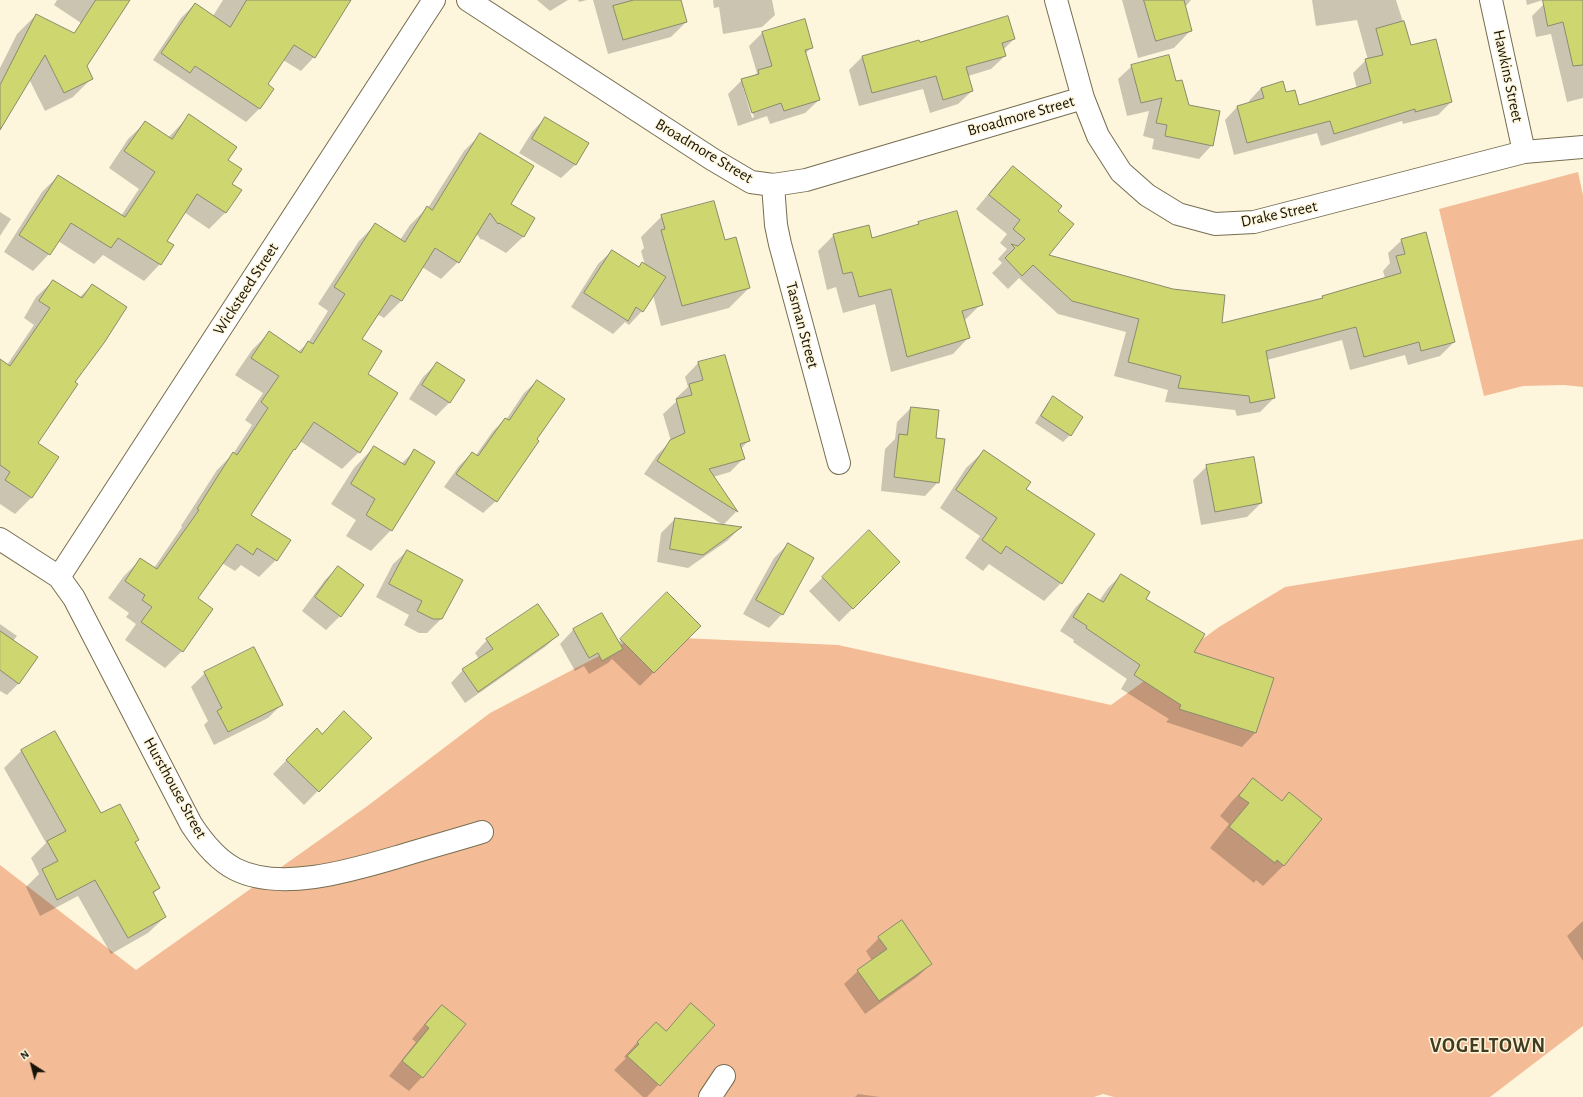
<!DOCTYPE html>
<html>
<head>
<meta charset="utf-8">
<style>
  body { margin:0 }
  #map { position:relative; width:1583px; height:1097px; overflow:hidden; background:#fef6dc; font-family:"Alegreya Sans",sans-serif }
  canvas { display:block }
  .north { position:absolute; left:12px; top:1045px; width:40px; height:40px; -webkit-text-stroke:3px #fef6dc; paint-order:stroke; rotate:324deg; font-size:11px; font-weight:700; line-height:16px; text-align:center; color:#171308 }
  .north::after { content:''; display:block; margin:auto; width:14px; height:18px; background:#171308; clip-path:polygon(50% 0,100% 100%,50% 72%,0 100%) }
</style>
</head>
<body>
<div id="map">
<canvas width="1583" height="1097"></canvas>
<div class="north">N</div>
</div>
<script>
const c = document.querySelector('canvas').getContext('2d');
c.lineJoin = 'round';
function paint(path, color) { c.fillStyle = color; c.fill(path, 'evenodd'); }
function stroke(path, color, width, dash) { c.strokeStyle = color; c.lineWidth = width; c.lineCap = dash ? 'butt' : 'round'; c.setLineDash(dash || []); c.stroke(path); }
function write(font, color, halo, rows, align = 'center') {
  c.font = font + ' "Alegreya Sans",sans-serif'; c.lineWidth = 3; c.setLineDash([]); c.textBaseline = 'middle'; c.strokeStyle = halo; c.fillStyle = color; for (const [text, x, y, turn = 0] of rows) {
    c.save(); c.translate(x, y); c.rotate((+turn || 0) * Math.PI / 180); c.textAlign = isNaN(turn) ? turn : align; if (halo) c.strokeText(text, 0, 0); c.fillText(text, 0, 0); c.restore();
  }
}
paint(new Path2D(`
  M1578,172L1583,195V387L1564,385L1523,386L1484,396L1439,209Z
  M1583,539V1026L1490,1097H1114L1103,1094L1094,1097H0V865L136,970L366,807L490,713L637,636L838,645L1111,705L1219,627L1285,587Z`), '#f3bc97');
paint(new Path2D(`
  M57,0H129L99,35L54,5Z
  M223,0H337L314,57L301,71L283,60L266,84L273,89L259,109L246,122L153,60L181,18L195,4L213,16Z
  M537,0H568L550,11Z
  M578,0H587L579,2Z
  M593,0H680L686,22L671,37L608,54Z
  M713,0H772L775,15L762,27L723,34L719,7L714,8Z
  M1122,0H1191L1185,7L1191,30L1174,48L1138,58Z
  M1312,0H1396L1411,47L1451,102L1438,115L1403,124L1402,121L1321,146L1317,133L1234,155L1225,120L1237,107L1249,104V101L1261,88L1286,93L1298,106L1357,89L1353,73L1366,60H1368L1357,20L1316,26Z
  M1526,0H1583V98L1567,102L1551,34L1536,37L1532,16L1544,4L1543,0L1527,5Z
  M36,15L86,66L92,78L73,97L45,111L29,79L0,123V68L17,34Z
  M763,32L812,47L805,54L819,100L805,113L770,124L767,116L738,126L728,94L742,80L753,77L757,73L749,46ZM743,87H745L754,117L752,118Z
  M1014,39L1003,50L1005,56L991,69L968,76L972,91L958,104L930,113L923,89L859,106L849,70L863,56L919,43Z
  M1132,66L1175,83L1212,145L1199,159L1152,149L1154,139L1143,136L1149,111L1127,116L1118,79Z
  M189,116L227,160L231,184L240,190L225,213L209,229L184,212L166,241L160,264L144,281L103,255L94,264L58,241L49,254L33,271L4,252L42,192L58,176L121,216L139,189L109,168L128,139L145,123L168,138Z
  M545,118L588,143L575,165L561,178L519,153L532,132Z
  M481,134L510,204L534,219L523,237L506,253L482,239L481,240L476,233L458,262L441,279L422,267L401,301L384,318L377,314L361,339L366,374L359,452L342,469L300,441L290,453L250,515L276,560L259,577L241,565L235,571L222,563L197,598L182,651L165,668L125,640L136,624L126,617L129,613L108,598L124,576L141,559L154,568L182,527L181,526L217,470L233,454L252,425L245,420L263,393L235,375L252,350L269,333L298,352L308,343L328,311L318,304L359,241L376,224L400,240L410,225L427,208H428L464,151Z
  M1013,167L1057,211L1048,255L1221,325L1320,299L1323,297L1385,278L1383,271L1390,263L1388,253L1402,240L1454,342L1440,356L1408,365L1405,355L1350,370L1342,340L1267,360L1274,398L1260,412L1237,416L1235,410L1165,402L1168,390L1114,376L1126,332L1058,314L1019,278L1008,289L992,273L1002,263L998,259L1007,249L1000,243L1007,234L976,209L999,181Z
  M0,212L11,219L0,236Z
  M662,216L724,241L749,288L729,308L661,326L653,295L642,311L629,325L625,322L613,334L571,307L598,264L612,251L638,268L645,265L641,251L644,248L641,237Z
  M919,223L981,304L964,321L969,337L953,354L891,372L875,304L843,313L836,287L827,290L818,251L834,235L872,239L916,225Z
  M53,281L79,298L92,285L73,382L37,443L58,458L31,498L15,514L0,504V360L7,365L34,325L24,318L36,297Z
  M437,363L464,380L449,403L436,416L409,399L423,377Z
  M698,363L749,440L741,449L744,458L730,472L713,477L736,512L723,525L644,474L657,455L671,441L663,414L677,401L676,398L688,387L685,377Z
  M537,381L535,440L496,501L483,513L444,487L459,466L472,453L476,455L493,431L505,419L506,420L524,393Z
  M1054,398L1082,417L1070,435L1063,442L1035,423L1047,404Z
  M911,408L935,439L938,482L925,496L881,491L885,449L895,439L897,422Z
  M374,447L401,464L414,451L391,530L371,551L346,536L356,520L331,504L354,468Z
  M984,451L1025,489L1061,583L1044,601L989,564L983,571L965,558L980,536L940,508L966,468Z
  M1207,466L1261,503L1247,517L1201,525L1193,480Z
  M675,519L740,528L727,541L688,568L657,562L661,533Z
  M869,532L899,562L839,622L809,591Z
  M788,544L782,614L769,628L743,614L774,558Z
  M407,551L441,619L427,633H419L404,625L409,615L376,597L393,564Z
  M338,567L340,616L326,630L302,611L325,580Z
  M1121,575L1192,652L1273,679L1255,733L1242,747L1166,722L1169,719L1121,689L1127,679L1073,642L1074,640L1060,631L1075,608L1088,594L1099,601L1108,588Z
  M667,594L700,626L640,686L612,659L608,663L589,674L584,666L575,671L560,644L573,630L602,614L618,643Z
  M0,624L17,636L13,641L19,683L7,695L0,691Z
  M558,635L545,647L465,703L451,683L463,670L479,659L475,653L487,640Z
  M205,673L282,704L268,718L214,745L204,725L208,721L191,687Z
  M54,733L101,815L137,840L134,843L159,888L153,894L165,917L148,933L111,954L78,896L40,916L26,887L39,874L31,858L46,843L4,768L21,751Z
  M322,735L370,738L304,805L273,774L303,743Z
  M1253,780L1281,802L1289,794L1321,819L1283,866L1263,886L1256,880L1254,883L1210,848L1229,824L1220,816L1233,800Z
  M1583,921V961L1567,936Z
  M879,938L931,964L917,977L865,1014L844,984L858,971L872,961L866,951Z
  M442,1006L422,1077L409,1091L389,1076L416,1042L412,1039L428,1020Z
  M713,1025L647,1097H643L614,1070L626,1058L624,1057L642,1037L665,1032Z
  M858,1094L880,1097H855Z`), '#0003');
const building = new Path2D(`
  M96,0H130L87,66L93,79L64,93L45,55L0,130V85L36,14L74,33Z
  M247,0H351L315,58L294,45L268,84L274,89L260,109L195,66L190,73L161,53L195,3L230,27Z
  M634,0H681L687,22L623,40L613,6Z
  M1144,0H1184L1192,31L1156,41Z
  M1543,0H1583V65L1573,66L1563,22L1548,26Z
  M1008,16L1015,39L1002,43L1006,56L966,67L973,91L943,100L936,76L872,93L862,56L919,40L920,42Z
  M805,19L813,48L805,50L820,100L784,111L781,103L752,113L741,79L759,74L758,70L772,66L762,32Z
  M1404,21L1411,45L1436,39L1452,102L1415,112V109L1334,134L1330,121L1247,143L1237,106L1264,98L1261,88L1283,81L1286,92L1295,90L1299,105L1371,83L1365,59L1383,55L1376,29Z
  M1169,55L1176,81L1182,80L1189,105L1220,111L1213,146L1165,136L1167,125L1156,123L1162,98L1141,103L1131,65Z
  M189,114L237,147L228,160L242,169L232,184L242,190L226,213L197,194L167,241L174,245L161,265L118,238L111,248L71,223L50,255L19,235L58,175L125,217L155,172L124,151L145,121L172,139Z
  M545,117L589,143L576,165L532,139Z
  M480,133L534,166L511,204L535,218L524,237L499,223L498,224L490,213L459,263L435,248L402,301L391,295L362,339L382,351L368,374L398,393L360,453L314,422L295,450L294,449L251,515L291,540L277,561L257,548L253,555L237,544L198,598L213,609L183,652L141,622L152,607L142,600L145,595L125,581L140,558L157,569L199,510L197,509L233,452L237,455L268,408L261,402L279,376L251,358L269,331L301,353L308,341L313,344L345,294L334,287L375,223L405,242L427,206L432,210Z
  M1013,166L1062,206L1058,211L1074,224L1049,255L1173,289L1225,295L1222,323L1323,298L1322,296L1401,273L1396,256L1405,254L1401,239L1426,232L1455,342L1421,351L1419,342L1364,357L1356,327L1266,351L1275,398L1250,403L1249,396L1178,388L1181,376L1128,362L1139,319L1072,301L1033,265L1022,276L1005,258L1015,248L1011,244L1018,246L1025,239L1013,229L1020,220L989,195Z
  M714,201L725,240L736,237L750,288L682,306L661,230L665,229L661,215Z
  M957,211L983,305L962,311L970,338L907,357L891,289L859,297L852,272L843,274L833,234L869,225L872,238L919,224L918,222Z
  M612,250L639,267L642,262L666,277L643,312L636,307L628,321L584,293Z
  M53,280L82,298L92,284L127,307L104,343L75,382L78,384L38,443L59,457L32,498L5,480L10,472L0,465V359L10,366L50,308L39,301Z
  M725,355L750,441L740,444L745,459L709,469L738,512L657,461L670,440L685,433L676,399L692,395L689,384L703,380L698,362Z
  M437,362L465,380L450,403L422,385Z
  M537,380L565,399L537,439L539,441L497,502L456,474L472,452L478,456L505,418L509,420Z
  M1053,396L1083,417L1071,436L1041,416Z
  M911,407L939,410L936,438L945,439L939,483L894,477L899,434L907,435Z
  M374,446L405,465L414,449L435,462L392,531L366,515L375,499L351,484Z
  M984,450L1031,482L1026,489L1095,534L1062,584L1006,546L1001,554L982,540L997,518L956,490Z
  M1254,457L1262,503L1215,512L1206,465Z
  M675,518L742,527L703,555L670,549Z
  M869,530L900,562L853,609L822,577Z
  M788,543L814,558L783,615L756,600Z
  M407,550L463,580L442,619H433L417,611L422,601L389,584Z
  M338,566L364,585L341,617L315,597Z
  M1121,574L1150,592L1146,599L1205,634L1194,652L1274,678L1256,733L1179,709L1181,705L1134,675L1140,665L1086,628L1087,626L1073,617L1088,593L1103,602Z
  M667,592L701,626L654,673L620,639Z
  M538,604L559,635L478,692L462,669L493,649L486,639Z
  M602,613L623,649L602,661L598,653L589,658L573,629Z
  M0,631L38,657L19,684L0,670Z
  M254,647L283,705L228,732L217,711L222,708L204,672Z
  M344,711L372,738L319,792L286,760L317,728L322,734Z
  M55,731L101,813L120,804L139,840L135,842L160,888L153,892L166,917L128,938L95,880L57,900L42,869L58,861L47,841L66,831L21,750Z
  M1253,778L1282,801L1289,792L1322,819L1284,866L1277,860L1275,863L1229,827L1249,803L1239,796Z
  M902,920L932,964L879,1001L857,970L887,949L878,937Z
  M691,1003L715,1025L660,1086L627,1056L639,1044L637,1042L656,1022L666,1031Z
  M442,1005L466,1024L423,1078L402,1061L429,1028L425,1025Z`);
paint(building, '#ced66f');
stroke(building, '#888b6d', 1);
const minor = new Path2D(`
  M468,0L712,159L751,182L773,185L806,180L1083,98
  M1056,0L1083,98L1098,136L1121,172L1147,195L1178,214L1215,224L1254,222L1524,152L1583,147
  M1491,0L1524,152
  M773,185L776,225L780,244L839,463
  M0,539L59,577L74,598L191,824C202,841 216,859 235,869C282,893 356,869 404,855C430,847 456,840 482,832
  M59,577L434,0
  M710,1097L724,1076`);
stroke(minor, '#766e51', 24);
stroke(minor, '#fff', 22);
write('16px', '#171308', '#fef6dc', [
  ["Hawkins Street",1508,76,78],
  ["Broadmore Street",1021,116,-16],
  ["Broadmore Street",704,151,31],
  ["Drake Street",1279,214,-12],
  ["Wicksteed Street",246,289,-57],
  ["Tasman Street",802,325,75],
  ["Hursthouse Street",175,788,61]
]);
c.letterSpacing = '1px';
write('bold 20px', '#433b20', '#fef6dc', [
  ["VOGELTOWN",1488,1046]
]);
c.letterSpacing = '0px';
</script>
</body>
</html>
